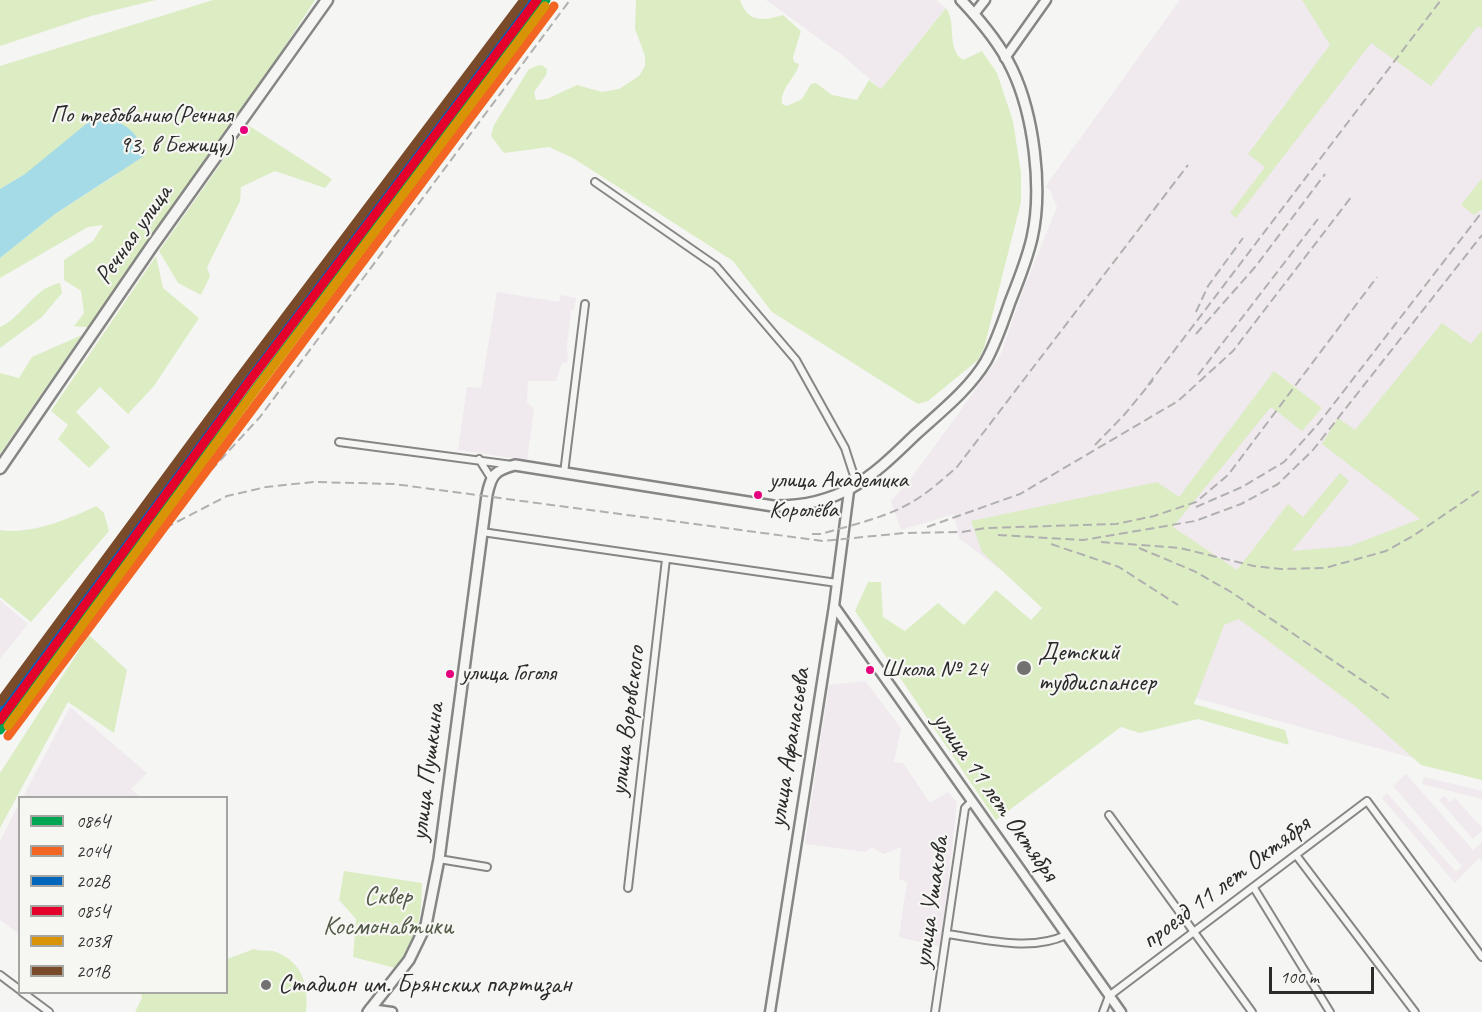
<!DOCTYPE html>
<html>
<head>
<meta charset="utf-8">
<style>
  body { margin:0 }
  #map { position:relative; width:1482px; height:1012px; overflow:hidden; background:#f5f5f3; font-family:Caveat,sans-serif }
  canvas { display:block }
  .legend { position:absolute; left:18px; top:796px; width:210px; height:198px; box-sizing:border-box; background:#f6f6f2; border:2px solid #a5a5a2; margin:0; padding:8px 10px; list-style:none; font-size:18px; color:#2b2b2b }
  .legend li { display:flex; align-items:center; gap:12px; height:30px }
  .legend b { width:30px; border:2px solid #a5a5a2 }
  .scale { position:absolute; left:1269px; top:967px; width:105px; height:27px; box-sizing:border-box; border:3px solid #2b2b2b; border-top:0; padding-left:8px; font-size:18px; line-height:21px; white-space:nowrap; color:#2b2b2b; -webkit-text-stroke:4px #f6f6f2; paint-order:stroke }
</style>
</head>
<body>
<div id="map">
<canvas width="1482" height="1012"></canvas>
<ul class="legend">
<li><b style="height:8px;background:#00a651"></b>086Ч</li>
<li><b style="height:8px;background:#f26522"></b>204Ч</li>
<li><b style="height:8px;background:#0065bd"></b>202В</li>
<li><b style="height:8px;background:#e4002b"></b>085Ч</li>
<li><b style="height:8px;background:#d89406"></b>203Я</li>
<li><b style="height:8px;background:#7a4b2a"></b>201В</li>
</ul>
<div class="scale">100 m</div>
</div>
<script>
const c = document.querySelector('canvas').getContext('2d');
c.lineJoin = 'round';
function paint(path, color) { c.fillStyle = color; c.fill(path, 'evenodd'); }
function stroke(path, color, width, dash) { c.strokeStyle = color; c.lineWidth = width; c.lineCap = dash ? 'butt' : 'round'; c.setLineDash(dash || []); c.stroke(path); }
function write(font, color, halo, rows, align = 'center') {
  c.font = font + ' Caveat,sans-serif'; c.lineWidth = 4.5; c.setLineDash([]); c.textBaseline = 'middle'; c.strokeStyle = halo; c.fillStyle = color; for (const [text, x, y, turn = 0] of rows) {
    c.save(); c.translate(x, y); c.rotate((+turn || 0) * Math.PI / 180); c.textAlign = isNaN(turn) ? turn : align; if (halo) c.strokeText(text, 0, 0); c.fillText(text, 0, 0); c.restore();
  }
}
paint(new Path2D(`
  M766,0H936L946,8L881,89L842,55Z
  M1180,0H1482V777L1152,686L959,538L954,514L901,530L891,501L913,476L1001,354L1024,288L1057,207L1050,190L1045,187Z
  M497,292L559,302L561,295L576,298L574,310H571L567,345L568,362L562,363L556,381H528L527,402L534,409L527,460L458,450L467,387L481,388Z
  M0,600L28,624L0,659Z
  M865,681L901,728L894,762L903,763L930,803L948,792L957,802L941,947L899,937L907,882L899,879L901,847L884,854L871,847L866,852L805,844L829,685Z
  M70,707L147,773L131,789L140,797H23Z
  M1406,774L1473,850L1482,842V861L1479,858L1455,883L1382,798L1387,793L1456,872L1462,866L1393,786Z
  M1424,777L1482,791V799L1422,784Z
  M1444,796L1450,802L1455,798L1482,828V831L1473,839L1439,800Z
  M19,804L20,932L19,934L0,920V841Z`), '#f0e9ee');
paint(new Path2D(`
  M0,0H156L91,16L0,46Z
  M213,0H315L227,135L93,328L74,326L84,313L81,291L64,280V260L93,241L103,225L88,227L0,278V258L55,214L117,174H25L0,189V66Z
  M636,0H740C748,23 763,21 783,15L801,31L793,57L794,62L799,64C796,78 780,88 782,104L787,106L802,99L811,84L816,83L832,95L857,100L869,80L881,89L946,8C957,23 946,49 963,60L982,51L997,73L1013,121L1021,173V202L984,348L978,360L928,401L918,404L772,312L733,261L573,158L549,147L504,153L491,136L494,125L529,69L539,65L543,66L547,69L546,75L534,92L536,100L547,99L577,85L602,92L619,89L639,76L645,66V56L635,29Z
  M1302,0H1482V28L1478,26L1431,86L1371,43L1236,218L1230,213L1265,167L1248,154L1330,45Z
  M248,125L332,179L325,188L275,171L241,187L240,201L207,267L210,276L201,295L178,283L159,251Z
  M1482,178V209L1474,215L1461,205Z
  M156,256L163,288L199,318L154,386L128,414L100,387L76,412L110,447L89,468L58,439L68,425L51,411Z
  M60,283L62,293L42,317L0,348V327C23,317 33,288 60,283Z
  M1442,323L1471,344L1482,330V780L1421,765L1355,706L1239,619L1224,625L1194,704L1285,730L1289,745L1198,719L1140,733L1121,727L996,820L855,611L868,582H881L883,617L905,631L938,603L964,625L996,590L1031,620L1042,608L982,552L971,521L1157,482L1179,497L1274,371L1322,408L1302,431L1271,407L1173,527L1237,570L1288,504L1303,517L1340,473L1349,481L1292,551L1350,546L1420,519L1322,444L1338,418L1355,430Z
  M82,335L0,454V373L19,378L32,357Z
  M96,506L104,513L109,531L31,622L0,597V530C29,535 70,519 96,506Z
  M89,635L127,670L114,733L68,702L0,828V773Z
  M344,871L422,883C422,913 418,945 395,968L353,957L356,919L339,900Z
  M254,949C259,952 269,949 276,952C302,961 309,987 306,1012H135L142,998L141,993L226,992L227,959Z`), '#dcedc4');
paint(new Path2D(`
  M96,116C123,121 138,129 144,156L55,214L0,258V189L25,174Z`), '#a5dae7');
const minor = new Path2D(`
  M595,182L716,266L796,360L845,448L857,485
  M339,442L512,465
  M479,459L491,478
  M564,473L585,304
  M482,532L837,583
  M1109,815L1252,1012
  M1296,855L1415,1012
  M439,859L487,867
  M628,888L666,559
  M1254,888L1330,1012
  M947,934C984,939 1031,952 1066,935
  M0,975L20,990
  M22,992L49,1012
  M935,1012L965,808L972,801
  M1103,1012L1109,996L1367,801L1482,957`);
const tertiary = new Path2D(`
  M974,14L985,0
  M1005,58L1046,0
  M834,606L1121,1012
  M370,1009L392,1012
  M770,1012L834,606L849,491`);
const secondary = new Path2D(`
  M368,1012L409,960L426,925L439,859L487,495C491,475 495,470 515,465L773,506C839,507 870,479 914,436C939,413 969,390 986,361C996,343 1003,322 1010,302C1018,282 1027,260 1032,238C1043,189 1034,115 1012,69C1000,44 980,20 961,0`);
const primary = new Path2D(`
  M0,468L152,246L327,0`);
stroke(minor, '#868685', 10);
stroke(tertiary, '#868685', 13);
stroke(secondary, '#868685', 14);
stroke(primary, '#868685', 15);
stroke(minor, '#f5f5f3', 6);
stroke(tertiary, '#f5f5f3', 8);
stroke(secondary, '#f5f5f3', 9);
stroke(primary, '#f5f5f3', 10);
stroke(new Path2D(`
  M1196,312L1208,286L1243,238
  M1196,334L1256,266L1325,174
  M1198,375L1318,219
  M1148,385L1441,0
  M1095,445L1124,415L1153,380
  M1196,507L1242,487L1284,462L1319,423L1482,212
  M927,527L1020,494L1178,401L1233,351L1352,196
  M156,530L260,417L570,0
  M812,534H821C848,526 876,520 901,508C922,498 940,482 957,467L1188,165
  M998,535L1083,540L1195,521L1241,504L1278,484L1313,450L1482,235
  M1101,542L1180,548L1254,566L1281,569L1325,568L1386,551L1413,536L1482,489
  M1051,544L1119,567L1178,605
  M1139,548L1194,571L1231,592L1390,699
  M51,661L120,574L165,528L227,496L266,487L313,482L394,484L823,541L904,533L962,532L986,528L1116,524L1154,516L1196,502L1228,475L1377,277`), '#b0b0af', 2, [9, 4.5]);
stroke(new Path2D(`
  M0,730L546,0`), '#00a651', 9);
stroke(new Path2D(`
  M8,736L554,6`), '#f26522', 9);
stroke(new Path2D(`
  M0,712L533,0`), '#0065bd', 9);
stroke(new Path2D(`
  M0,720L248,383L537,0`), '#e4002b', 9);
stroke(new Path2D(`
  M8,726L256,389L545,6`), '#d89406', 9);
stroke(new Path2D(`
  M0,702L240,377L524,0`), '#7a4b2a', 9);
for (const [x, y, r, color] of [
  [244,130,5,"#e5007d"],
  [758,495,5,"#e5007d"],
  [1024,668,8,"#727271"],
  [870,670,5,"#e5007d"],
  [450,674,5,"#e5007d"],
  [266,985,6,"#727271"]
]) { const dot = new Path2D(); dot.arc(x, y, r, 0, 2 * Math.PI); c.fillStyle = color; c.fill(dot); stroke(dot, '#f6f6f2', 2); }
write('24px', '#2b2b2b', '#f6f6f2', [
  ["По требованию(Речная",233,116,"right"],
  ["93, в Бежицу)",233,146,"right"],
  ["улица Академика",769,481],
  ["Королёва",769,511],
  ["Школа № 24",881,670],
  ["улица Гоголя",461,674]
], 'left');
write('26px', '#2b2b2b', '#f6f6f2', [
  ["Речная улица",134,235,-55],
  ["улица Воровского",628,721,-83],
  ["улица Афанасьева",790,748,-81],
  ["улица Пушкина",428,772,-83],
  ["улица 11 лет Октября",995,797,55],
  ["проезд 11 лет Октября",1226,883,-37],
  ["улица Ушакова",932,902,-82]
]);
write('26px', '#2b2b2b', '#f6f6f2', [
  ["Детский",1038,653],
  ["тубдиспансер",1038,683],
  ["Стадион им. Брянских партизан",278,985]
], 'left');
write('26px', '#525a48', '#f6f6f2', [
  ["Сквер",388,897],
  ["Космонавтики",388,927]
]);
</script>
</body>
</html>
